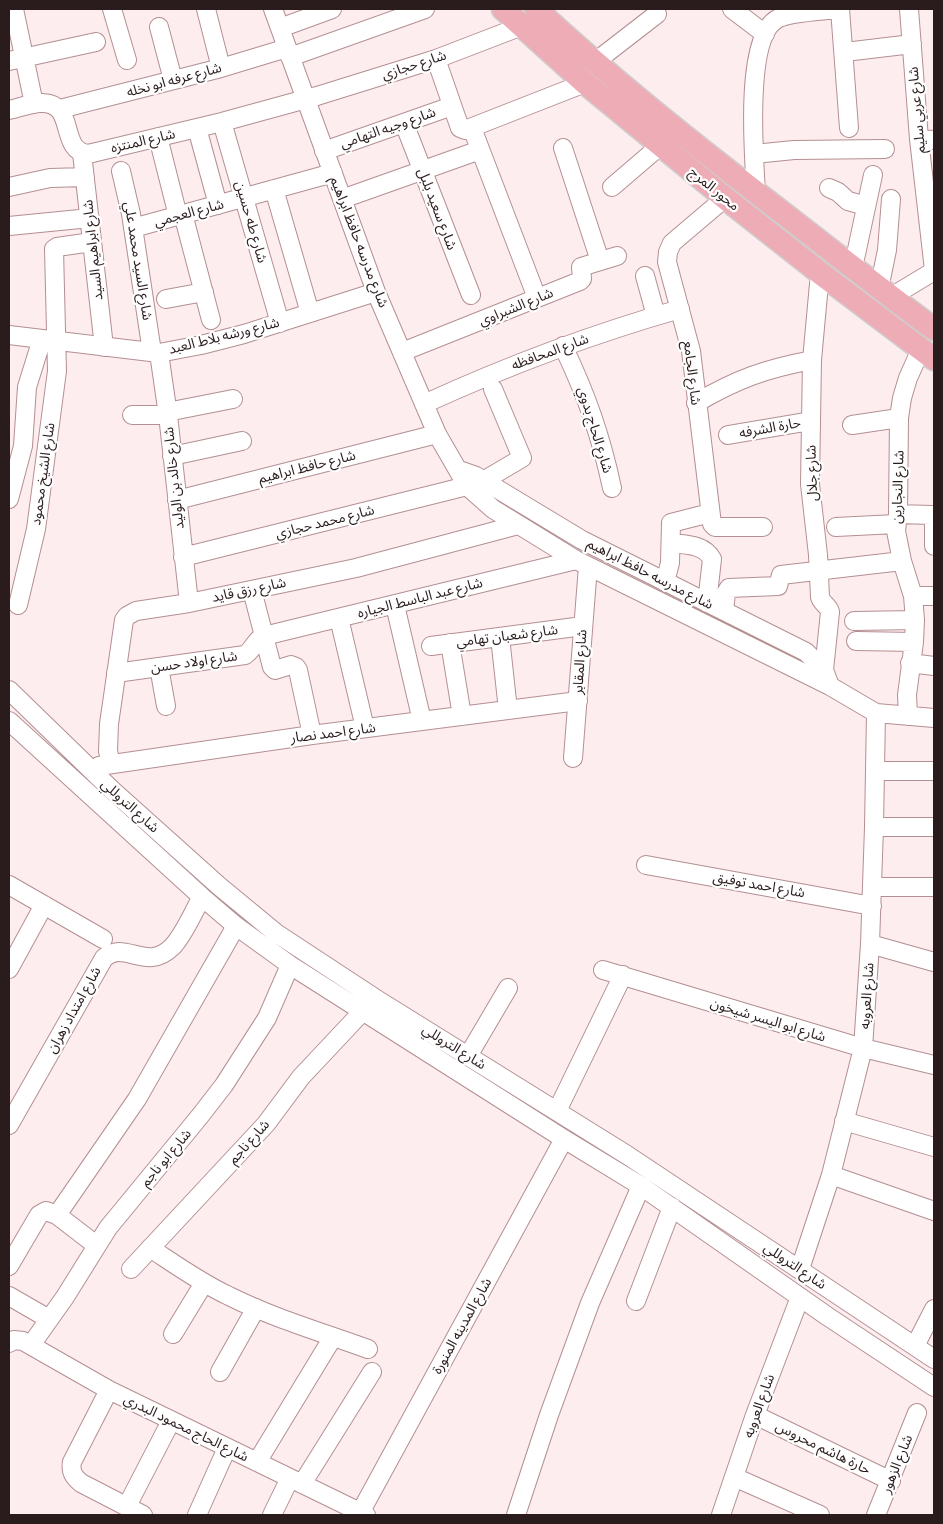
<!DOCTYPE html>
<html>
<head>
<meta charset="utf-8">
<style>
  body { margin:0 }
  #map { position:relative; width:943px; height:1524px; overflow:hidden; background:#fdedee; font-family:"Crimson Pro",serif }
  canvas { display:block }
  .frame { position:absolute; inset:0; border:10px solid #2a1c1d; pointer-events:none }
</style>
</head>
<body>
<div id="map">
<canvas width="943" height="1524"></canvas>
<div class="frame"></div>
</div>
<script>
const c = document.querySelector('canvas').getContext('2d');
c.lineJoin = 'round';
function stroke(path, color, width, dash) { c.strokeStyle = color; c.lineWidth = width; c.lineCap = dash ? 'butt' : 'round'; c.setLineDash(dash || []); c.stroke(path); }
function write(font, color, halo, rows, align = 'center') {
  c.font = font + ' "Crimson Pro","Noto Sans Arabic",serif'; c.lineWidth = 4.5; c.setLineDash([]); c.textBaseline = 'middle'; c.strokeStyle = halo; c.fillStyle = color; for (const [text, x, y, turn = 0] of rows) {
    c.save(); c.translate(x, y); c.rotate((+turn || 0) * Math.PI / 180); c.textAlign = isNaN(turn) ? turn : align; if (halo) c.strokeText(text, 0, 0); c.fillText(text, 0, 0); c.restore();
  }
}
const minor = new Path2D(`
  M14,9L34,104
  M112,9L127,60
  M206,9L221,68
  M273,9L376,292L437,434L467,486L493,509L576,560L830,686L876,713L934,718
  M732,9L765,34
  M840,9L849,128
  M909,9L919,139L934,270
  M159,27L173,80
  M280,28L332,9
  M845,52L912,44
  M290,57L425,9
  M436,59L460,128L465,130L585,83
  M9,61L96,42
  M595,62L657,14
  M60,109L221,68L287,48
  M9,110C19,108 33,102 43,103C77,104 58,150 88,154L222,122L317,96L436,59L522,26
  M222,122L280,323
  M404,123L471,295
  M197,128L218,205
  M472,128L537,298
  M158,137L178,216
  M919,139L934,140
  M563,148L600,261
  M324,151L452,106
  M82,153L104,347
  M754,154L794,150L885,149
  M121,171L131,214L152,352
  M9,187L50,178L85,177
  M612,187L661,145
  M829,188L838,192L848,201L866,206
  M274,189L310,313
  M756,192C754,158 744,38 777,19C788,12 822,11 837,9
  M725,198L672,243L668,252L667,262L691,351L712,524L715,527H763
  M342,199L480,150
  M183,214L211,320
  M9,226L90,218
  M133,228L333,173
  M853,268L873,175
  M820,273L812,360L810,484L818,555L820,597C822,604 829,606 830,612L824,670
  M645,276L656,316
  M879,289L887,250L891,199
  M891,297L934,271
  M166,299L204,292
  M9,335L159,353L201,345L244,334L376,292
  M563,346C586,394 601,436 612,488
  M402,352L580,281L582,279L581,267L617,256
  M159,353L168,415L189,603
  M696,403C737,379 765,369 812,360
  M424,404C507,366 592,334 680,309
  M167,412L233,399
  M132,415H168
  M852,425L899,418
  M728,435L811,421
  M172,456L242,441
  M459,470L476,476L582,540L806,652L824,670L830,686
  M483,481L522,458L493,389
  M9,499L23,446L27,387L42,339
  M177,500L437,434
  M898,514L932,515L934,519V546
  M836,527L896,524
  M671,543C686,545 704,544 712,559L707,603
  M183,557L467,486
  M665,582L670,563L671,523L710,513
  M252,590L272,667L275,670L291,665L296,667L298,670L312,735
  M913,596H934
  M18,605L36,529L57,371L54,249L57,247L92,242
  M395,605L422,721
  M724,611L726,593L729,588L778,586L781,575L902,561
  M339,618L365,728
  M854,621L915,620
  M500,637L508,710
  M856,641L914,642
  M450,643L462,716
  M431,646L583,626
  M910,663L934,666
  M159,667L166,706
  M116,673L245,655C253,650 255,640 264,636L576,560
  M9,690L112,790L219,886L276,933L381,1002L627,1155L934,1359
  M908,716L907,695L914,642L915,620L913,596L902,561L896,531L898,514L899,418L902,398L908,378L921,349
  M9,721L202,897L236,926L290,965L564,1139L641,1186L827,1316L934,1387
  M573,758L588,566
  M111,764L108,751L109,724L124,620L127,616L136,611L189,603L356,568L518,525
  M99,766L312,735L578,701
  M875,771H934
  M874,827H934
  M646,865L872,906
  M9,885L103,939
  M872,887H934
  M870,944L934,962
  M9,969L44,905
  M603,970L863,1048L934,1065
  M468,1056L508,988
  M557,1111L623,975
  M844,1121L934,1147
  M9,1125L104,958C125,939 146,973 172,947C184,935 193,912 202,897
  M831,1175L934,1211
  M57,1215L137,1099L236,926
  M150,1248C176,1265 201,1283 229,1296C273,1318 321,1332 368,1349
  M9,1266L39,1215L46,1211L57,1215L96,1245
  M131,1269L266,1124L301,1077L363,1011
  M800,1269L831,1175L863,1048L870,944L874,827L876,713
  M9,1296L49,1319
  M636,1301L672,1207
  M173,1334L204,1283
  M9,1343L14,1340L23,1341L109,1390L366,1515
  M31,1345L65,1297L108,1228L200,1116L224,1085L267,1018L290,965
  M915,1346L934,1309
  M220,1372L256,1308
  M109,1390L72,1462C70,1472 74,1477 81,1483L143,1515
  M755,1415L891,1481
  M257,1462L333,1337
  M734,1477L820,1515
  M302,1484L372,1372
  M127,1506L171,1421
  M360,1513L564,1139
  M197,1515L227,1448
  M272,1515L290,1478
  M516,1515L549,1415L590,1303L641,1186
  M721,1515L755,1415L800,1297
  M876,1515L917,1413`);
const major = new Path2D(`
  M503,9L585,83L725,198L820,273L934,359
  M536,9C609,77 687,139 766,200C822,243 877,287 934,329`);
stroke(minor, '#b48f92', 20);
stroke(major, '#d0cdcd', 25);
stroke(minor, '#fff', 18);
stroke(major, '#eeacb6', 22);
write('14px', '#2a1c1d', '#fefefe', [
  ["شارع حجازي",414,65,-18],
  ["شارع عرفه ابو نخله",174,80,-15],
  ["شارع عربي سليم",917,110,-95],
  ["شارع وجيه التهامي",388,128,-19],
  ["شارع المنتزه",143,141,-13],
  ["محور المرج",714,189,39],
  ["شارع سعيد بلبل",437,209,69],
  ["شارع العجمي",189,213,-15],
  ["شارع طه حسين",251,222,74],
  ["شارع مدرسه حافظ ابراهيم",359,242,69],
  ["شارع ابراهيم السيد",93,250,-96],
  ["شارع السيد محمد علي",138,261,81],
  ["شارع الشبراوي",516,307,-22],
  ["شارع ورشه بلاط العبد",224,336,-14],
  ["شارع المحافظه",550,352,-20],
  ["شارع الجامع",692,373,83],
  ["حارة الشرفه",770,428,-10],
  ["شارع الحاج بدوي",595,430,73],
  ["شارع حافظ ابراهيم",307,467,-14],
  ["شارع جلال",812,473,-92],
  ["شارع الشيخ محمود",43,474,-82],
  ["شارع خالد بن الوليد",174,478,-96],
  ["شارع النجارين",898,487,-88],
  ["شارع محمد حجازي",325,522,-14],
  ["شارع مدرسه حافظ ابراهيم",650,574,27],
  ["شارع رزق قايد",249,590,-12],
  ["شارع عبد الباسط الجياره",420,598,-14],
  ["شارع شعبان تهامي",507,636,-7],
  ["شارع اولاد حسن",194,662,-8],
  ["شارع المقابر",580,662,-86],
  ["شارع احمد نصار",333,733,-7],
  ["شارع التروللي",130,806,42],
  ["شارع احمد توفيق",759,885,10],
  ["شارع العروبه",867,996,-86],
  ["شارع امتداد زهران",74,1010,-61],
  ["شارع ابو اليسر شيخون",768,1020,17],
  ["شارع التروللي",454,1047,32],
  ["شارع ناجم",249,1142,-48],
  ["شارع ابو ناجم",166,1158,-50],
  ["شارع التروللي",795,1266,34],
  ["شارع المدينه المنورة",462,1326,-61],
  ["شارع العروبه",759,1406,-70],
  ["شارع الحاج محمود البدري",186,1428,26],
  ["حارة هاشم محروس",823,1448,26],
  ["شارع الزهور",897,1464,-68]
]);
</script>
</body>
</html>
